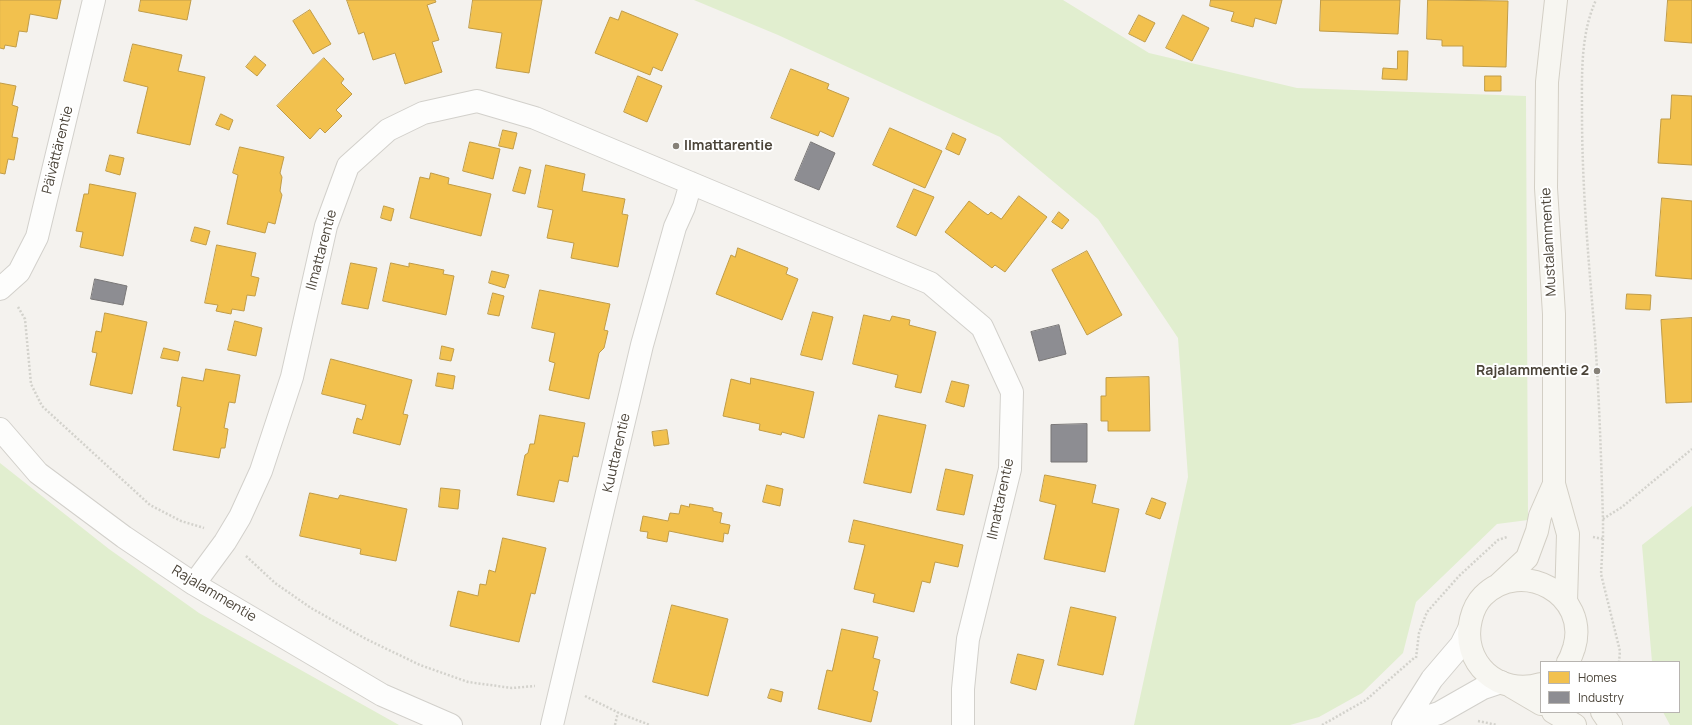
<!DOCTYPE html>
<html>
<head>
<meta charset="utf-8">
<style>
  body { margin:0 }
  #map { position:relative; width:1692px; height:725px; overflow:hidden; background:#f4f2ee; font-family:Manrope,sans-serif }
  canvas { display:block }
  .legend { position:absolute; left:1540px; top:661px; width:140px; height:52px; box-sizing:border-box; background:#fff; border:1px solid #b7b4b0; margin:0; padding:5px 7px; list-style:none; font-size:12px; color:#4b4439 }
  .legend li { display:flex; align-items:center; gap:8px; height:20px }
  .legend b { width:20px; border:1px solid #b7b4b0 }
</style>
</head>
<body>
<div id="map">
<canvas width="1692" height="725"></canvas>
<ul class="legend">
<li><b style="height:11px;background:#f2c14e"></b>Homes</li>
<li><b style="height:11px;background:#8d8d92"></b>Industry</li>
</ul>
</div>
<script>
const c = document.querySelector('canvas').getContext('2d');
c.lineJoin = 'round';
function paint(path, color) { c.fillStyle = color; c.fill(path, 'evenodd'); }
function stroke(path, color, width, dash) { c.strokeStyle = color; c.lineWidth = width; c.lineCap = dash ? 'butt' : 'round'; c.setLineDash(dash || []); c.stroke(path); }
function write(font, color, halo, rows, align = 'center') {
  c.font = font + ' Manrope,sans-serif'; c.lineWidth = 4; c.setLineDash([]); c.textBaseline = 'middle'; c.strokeStyle = halo; c.fillStyle = color; for (const [text, x, y, turn = 0] of rows) {
    c.save(); c.translate(x, y); c.rotate((+turn || 0) * Math.PI / 180); c.textAlign = isNaN(turn) ? turn : align; if (halo) c.strokeText(text, 0, 0); c.fillText(text, 0, 0); c.restore();
  }
}
paint(new Path2D(`
  M694,0H1063L1149,53L1297,88L1526,96L1528,520L1497,524L1416,602L1403,653L1362,693L1319,717L1290,725H1134L1188,477L1178,338L1098,219L1000,137L778,35Z
  M0,463L109,549L199,613L399,725H0Z
  M1692,506V725H1670L1663,712H1679V662H1652L1642,545Z`), '#e1eecf');
const homes = new Path2D(`
  M0,0H61L57,19L30,14L27,32L19,31L16,47L5,45L4,49L0,48Z
  M141,0H191L187,20L139,11Z
  M347,0H435L436,2L427,5L439,40L432,42L442,72L405,84L395,53L373,60L364,32L359,34Z
  M473,0H542L529,73L496,68L502,33L469,28Z
  M1211,0H1282L1276,24L1255,18L1253,27L1231,21L1234,12L1210,6Z
  M1321,0H1400L1398,34L1320,31Z
  M1428,0L1508,1L1506,67L1463,66V46H1442V40L1427,39Z
  M1668,0H1692V43L1665,41Z
  M310,10L331,44L313,54L293,21Z
  M622,11L678,34L662,71L653,67L650,75L595,53L610,17L618,20Z
  M1139,15L1155,23L1145,42L1129,34Z
  M1183,15L1209,28L1192,61L1166,48Z
  M133,44L182,55L178,71L205,77L190,145L137,133L148,87L124,81Z
  M1398,51H1408L1407,80L1382,79L1383,68L1397,69Z
  M255,56L266,65L257,76L246,67Z
  M324,58L344,79L341,83L352,94L336,110L342,116L325,133L320,128L310,139L277,106Z
  M791,69L829,84L827,89L849,98L833,137L820,131L818,136L771,118Z
  M638,76L662,86L647,122L624,112Z
  M1485,76H1501V91H1485Z
  M0,83L16,86L12,105L18,107L12,137L18,138L14,160L8,159L5,174L0,173Z
  M1672,95L1692,96V165L1658,163L1661,119H1670Z
  M221,114L233,120L229,130L216,125Z
  M890,128L942,151L925,188L873,165Z
  M503,130L517,133L513,149L499,146Z
  M953,133L966,139L959,155L946,149Z
  M470,142L500,149L493,179L463,171Z
  M240,147L284,157L280,173L282,177L280,191L282,195L275,224L268,222L265,233L227,224L238,175L233,173Z
  M110,155L124,158L120,175L106,171Z
  M546,165L585,174L582,191L625,199L622,214L628,215L618,267L571,258L574,243L547,238L553,210L538,207Z
  M520,167L531,170L525,194L513,191Z
  M431,173L449,178L448,184L491,194L481,236L410,218L420,177L429,179Z
  M90,184L136,193L123,256L80,247L83,232L76,231L84,194H88Z
  M914,189L934,197L916,236L897,227Z
  M1019,196L1047,217L1005,272L995,265L992,268L945,232L969,201L988,215L991,212L1001,219Z
  M1662,198L1692,201V279L1656,276Z
  M384,206L394,209L391,221L381,218Z
  M1059,212L1069,220L1062,229L1052,222Z
  M195,227L210,231L206,245L191,241Z
  M217,245L256,253L251,276L259,278L255,296L247,295L244,311L232,309L231,314L216,311L218,305L205,303Z
  M738,248L788,268L786,274L798,279L782,320L716,294L731,255L735,257Z
  M1087,251L1122,315L1087,335L1052,270Z
  M351,263L377,268L368,309L342,304Z
  M391,263L409,267V263L444,270L443,274L454,276L446,315L383,301Z
  M492,271L509,275L505,288L489,283Z
  M540,290L610,304L604,330L608,331L604,348L599,353L589,399L549,390L555,363L549,361L555,333L532,328Z
  M493,293L504,296L499,316L488,314Z
  M1627,294L1651,295L1650,310L1626,309Z
  M813,312L833,317L822,360L801,355Z
  M105,313L147,322L132,394L90,385L97,353L92,352L96,331L101,332Z
  M864,315L890,321L892,316L910,320L909,325L936,332L921,393L895,387L898,375L853,364Z
  M1692,318V402L1666,403L1661,320Z
  M235,321L262,328L256,356L228,350Z
  M442,346L454,349L451,361L440,359Z
  M164,348L180,352L178,361L161,358Z
  M331,359L412,380L403,414L408,415L400,445L353,433L357,418L362,420L366,405L322,394Z
  M206,369L240,375L235,403L229,402L224,428L228,429L225,448H221L219,458L173,450L181,407L177,406L182,377L203,381Z
  M438,373L455,376L453,389L436,386Z
  M1149,377L1150,431H1108V421H1101V396H1106V378Z
  M751,378L814,392L804,438L782,432L781,435L759,430L760,424L723,416L731,379L750,384Z
  M952,381L969,385L964,407L946,402Z
  M540,415L585,423L578,457L573,456L568,482L559,480L554,502L517,495L525,455L528,453L530,444H534Z
  M879,415L926,425L911,493L864,483Z
  M667,430L669,444L654,446L652,432Z
  M946,469L973,475L964,515L937,510Z
  M1045,475L1096,485L1092,503L1119,509L1105,572L1044,559L1056,505L1040,501Z
  M767,485L783,489L780,506L763,502Z
  M441,488L460,490L458,509L439,507Z
  M310,493L338,499L340,495L407,509L396,561L360,554L361,549L300,536Z
  M1152,498L1166,503L1160,519L1146,514Z
  M690,504L713,508V511L722,513L720,523L730,525L728,534L724,533L723,542L669,531L667,542L647,538L648,532L640,531L643,516L668,521L670,513L679,514L681,505L689,507Z
  M854,520L963,545L958,567L935,562L930,583L922,581L914,612L873,602L875,594L854,589L865,545L849,542Z
  M503,538L546,548L535,594L531,593L519,642L450,626L458,591L478,596L480,584L486,585L489,570L495,572Z
  M672,605L728,619L708,696L653,682Z
  M1071,607L1116,617L1103,675L1058,665Z
  M842,629L878,637L873,658L880,660L873,690L878,692L871,722L818,709L827,670L832,671Z
  M1018,654L1044,660L1036,690L1011,683Z
  M771,689L783,692L781,702L768,698Z`);
paint(homes, '#f2c14e');
stroke(homes, '#c09c48', 1);
const industry = new Path2D(`
  M811,142L835,153L819,190L795,180Z
  M95,279L127,286L123,305L91,299Z
  M1059,325L1066,354L1039,361L1031,332Z
  M1087,424V462H1051V425Z`);
paint(industry, '#8d8d92');
stroke(industry, '#797777', 1);
const street = new Path2D(`
  M0,289L19,272L37,237L94,0
  M0,429L38,473L124,537L194,584L382,695L451,725
  M194,584L225,542L240,517L261,471L292,377L326,226L348,166L388,130L423,113L477,101L535,118L930,283L982,327L1012,392L1010,469L968,639L963,689V725
  M552,725L642,345L675,227L684,207L691,183
  M1403,725L1432,679L1461,645L1468,631
  M1403,725L1439,713L1483,688L1501,682`);
const secondary = new Path2D(`
  M1556,0L1547,82L1546,188L1554,314V484L1568,534L1566,602
  M1498,585L1527,558L1537,531L1540,516L1554,484
  M1541,684C1499,697 1460,663 1471,619C1473,611 1477,602 1483,596C1522,557 1590,595 1574,648C1572,653 1571,658 1568,662
  M1512,687L1541,704
  M1553,712L1575,725
  M1602,712L1611,725`);
stroke(street, '#d2d0cb', 24);
stroke(secondary, '#d3cfc5', 24);
stroke(new Path2D(`
  M18,307L25,319L31,384L42,406L150,505L181,521L204,528
  M1603,519L1622,507L1692,449
  M1593,537L1603,539V519C1601,454 1599,389 1594,325C1588,254 1582,184 1582,113C1582,76 1580,35 1596,0
  M1603,539L1601,574L1620,651L1619,662
  M246,556L275,583L311,608L366,639L420,665L468,682L512,688L535,686
  M1416,658L1419,633L1427,612L1459,576L1498,540L1507,537
  M585,696L621,714L650,725
  M1478,721L1497,725
  M615,725L618,712
  M1322,725L1366,700L1414,658`), '#d3d2cc', 2.5, [2, 2]);
stroke(street, '#fdfdfc', 22);
stroke(secondary, '#f7f6f1', 22);
for (const [x, y, r, color] of [
  [676,146,4,"#868178"],
  [1597,371,4,"#868178"]
]) { const dot = new Path2D(); dot.arc(x, y, r, 0, 2 * Math.PI); c.fillStyle = color; c.fill(dot); stroke(dot, '#fff', 1.5); }
write('bold 14px', '#4b4439', '#fff', [
  ["Ilmattarentie",684,146],
  ["Rajalammentie 2",1589,371,"right"]
], 'left');
write('14px', '#4b4439', '#fff', [
  ["Päivättärentie",58,150,-76],
  ["Mustalammentie",1549,242,-93],
  ["Ilmattarentie",322,250,-75],
  ["Kuuttarentie",617,453,-77],
  ["Ilmattarentie",1001,499,-78],
  ["Rajalammentie",214,594,31]
]);
</script>
</body>
</html>
